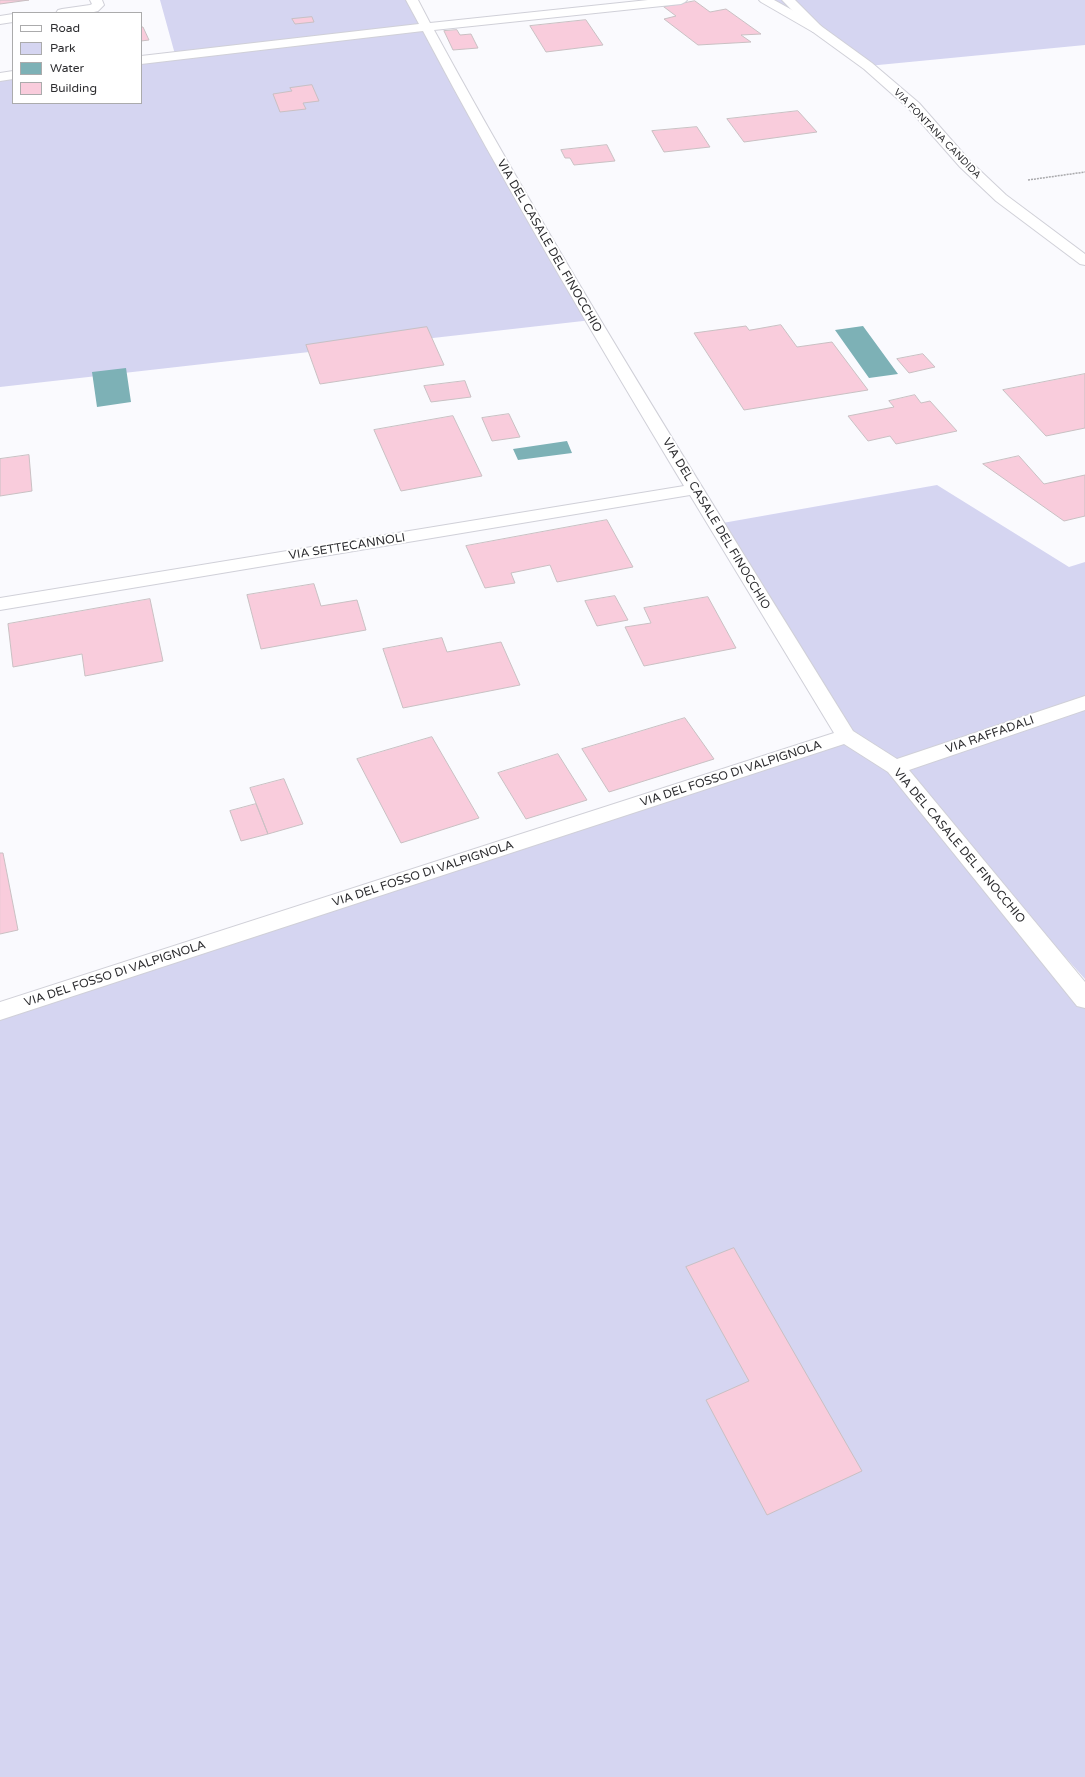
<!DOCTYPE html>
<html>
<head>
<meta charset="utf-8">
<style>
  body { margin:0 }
  #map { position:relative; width:1085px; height:1777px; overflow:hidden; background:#fafafe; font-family:"Varela Round",sans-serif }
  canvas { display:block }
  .legend { position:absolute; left:12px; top:12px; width:130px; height:92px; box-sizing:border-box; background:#fff; border:1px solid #ababac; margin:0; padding:5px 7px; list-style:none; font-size:12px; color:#2d2d30 }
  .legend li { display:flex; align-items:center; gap:8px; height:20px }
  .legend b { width:20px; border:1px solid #ababac }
</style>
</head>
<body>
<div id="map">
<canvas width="1085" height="1777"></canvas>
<ul class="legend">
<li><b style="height:5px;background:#fff"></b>Road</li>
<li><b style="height:11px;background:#d5d5f1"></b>Park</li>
<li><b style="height:11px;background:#7db1b6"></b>Water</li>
<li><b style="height:11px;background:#f9ccdc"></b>Building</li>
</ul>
</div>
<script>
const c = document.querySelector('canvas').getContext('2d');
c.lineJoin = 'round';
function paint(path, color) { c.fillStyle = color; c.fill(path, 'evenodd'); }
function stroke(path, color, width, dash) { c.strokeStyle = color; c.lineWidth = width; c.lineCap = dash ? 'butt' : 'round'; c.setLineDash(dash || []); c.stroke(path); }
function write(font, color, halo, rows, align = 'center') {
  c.font = font + ' "Varela Round",sans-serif'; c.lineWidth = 4; c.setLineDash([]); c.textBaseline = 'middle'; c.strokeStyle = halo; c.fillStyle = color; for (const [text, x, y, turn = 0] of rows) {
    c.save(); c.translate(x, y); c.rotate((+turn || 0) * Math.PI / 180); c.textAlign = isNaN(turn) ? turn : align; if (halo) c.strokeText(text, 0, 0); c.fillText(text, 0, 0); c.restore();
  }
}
paint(new Path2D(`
  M160,0H412L592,320L0,387V81L13,79V103H141V62L176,58Z
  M765,0H1085V45L868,66Z
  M937,485L1069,567L1085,562V979L903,777L1085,999V1777H0V1011L846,736L717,524Z`), '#d5d5f1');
paint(new Path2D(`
  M863,326L898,374L869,378L835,330Z
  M126,368L131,402L97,407L92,372Z
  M567,441L572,453L518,460L513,449Z`), '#7db1b6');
const building = new Path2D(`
  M0,0H29L0,4Z
  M695,1L710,12L726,9L761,34L741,35L751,42L698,45L664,19L676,16L664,7Z
  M312,17L314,22L295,24L292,19Z
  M586,20L603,45L546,52L530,26Z
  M141,27H143L149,40L141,41Z
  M457,30L460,35L471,34L478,48L453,50L444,31Z
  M312,85L319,101L303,103L306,109L280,112L273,94L292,91L290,88Z
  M798,111L817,132L744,142L727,119Z
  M697,127L710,147L664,152L652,131Z
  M607,145L615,161L574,165L570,158H565L561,150Z
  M781,325L797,347L832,342L868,390L744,410L694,333L746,326L749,330Z
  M427,327L444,365L320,384L306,345Z
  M923,354L935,367L909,373L897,359Z
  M1085,374V428L1046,436L1003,390Z
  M465,381L471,397L431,402L424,386Z
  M915,395L921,403L930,401L957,431L896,444L890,436L868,441L848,416L894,407L889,401Z
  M509,414L520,437L492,441L482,418Z
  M453,416L482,476L401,491L374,430Z
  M29,455L32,491L0,496V459Z
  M1019,456L1044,484L1085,475V516L1064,521L983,464Z
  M607,520L633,567L557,582L550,565L511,573L515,583L485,588L466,546Z
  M314,584L321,606L357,600L366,630L261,649L247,595Z
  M615,596L628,620L597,626L585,601Z
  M708,597L736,648L644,666L625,627L651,623L644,608Z
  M150,599L163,661L85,676L82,654L13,667L8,624Z
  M442,638L447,652L501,642L520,685L403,708L383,649Z
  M685,718L714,759L609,792L582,749Z
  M432,737L479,818L401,843L357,759Z
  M558,754L587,800L526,819L498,773Z
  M284,779L303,824L268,834L250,788Z
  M256,804L268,834L241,841L230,811Z
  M0,853H3L18,930L0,934Z
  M734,1248L862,1471L767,1515L706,1400L749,1381L686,1267Z`);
paint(building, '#f9ccdc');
stroke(building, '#c9c0c3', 1);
const minor = new Path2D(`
  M90,0H102L104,5L98,11L94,12L56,13L58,10L62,9L90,5L92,4Z
  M406,0H418L430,23L648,0H687L685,2L681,4L434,30C564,269 710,499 853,731L897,759L1085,696V710L909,770L1085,982V1008L1077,1006L888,772L844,744L0,1020V1002L834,733L690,495L0,610V598L684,486C594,336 505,186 423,31L141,64V56L419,24Z
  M782,0H795L821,26L823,29L821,32H813Z
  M13,14V22L0,24V16Z
  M13,71V79L0,81V73Z`);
const major = new Path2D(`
  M759,0H774L821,26L872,63L919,103L970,161L1006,195L1085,254V265L1080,264L996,201L960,167L909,109L864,69L813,32L761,2Z`);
stroke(minor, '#d0d0d8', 2);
stroke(major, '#d0d0d8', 2);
stroke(new Path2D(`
  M1028,180L1085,172`), '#a9a9ac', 1.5, [2, 1]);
paint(minor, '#fff');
paint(major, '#fff');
write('10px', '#2d2d30', '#fff', [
  ["VIA FONTANA CANDIDA",937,134,46]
]);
write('12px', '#2d2d30', '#fff', [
  ["VIA DEL CASALE DEL FINOCCHIO",549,246,60],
  ["VIA DEL CASALE DEL FINOCCHIO",716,524,59],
  ["VIA SETTECANNOLI",347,547,-9],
  ["VIA RAFFADALI",990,735,-19],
  ["VIA DEL FOSSO DI VALPIGNOLA",731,774,-18],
  ["VIA DEL CASALE DEL FINOCCHIO",959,846,50],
  ["VIA DEL FOSSO DI VALPIGNOLA",423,874,-18],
  ["VIA DEL FOSSO DI VALPIGNOLA",115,974,-18]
]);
</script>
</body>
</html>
